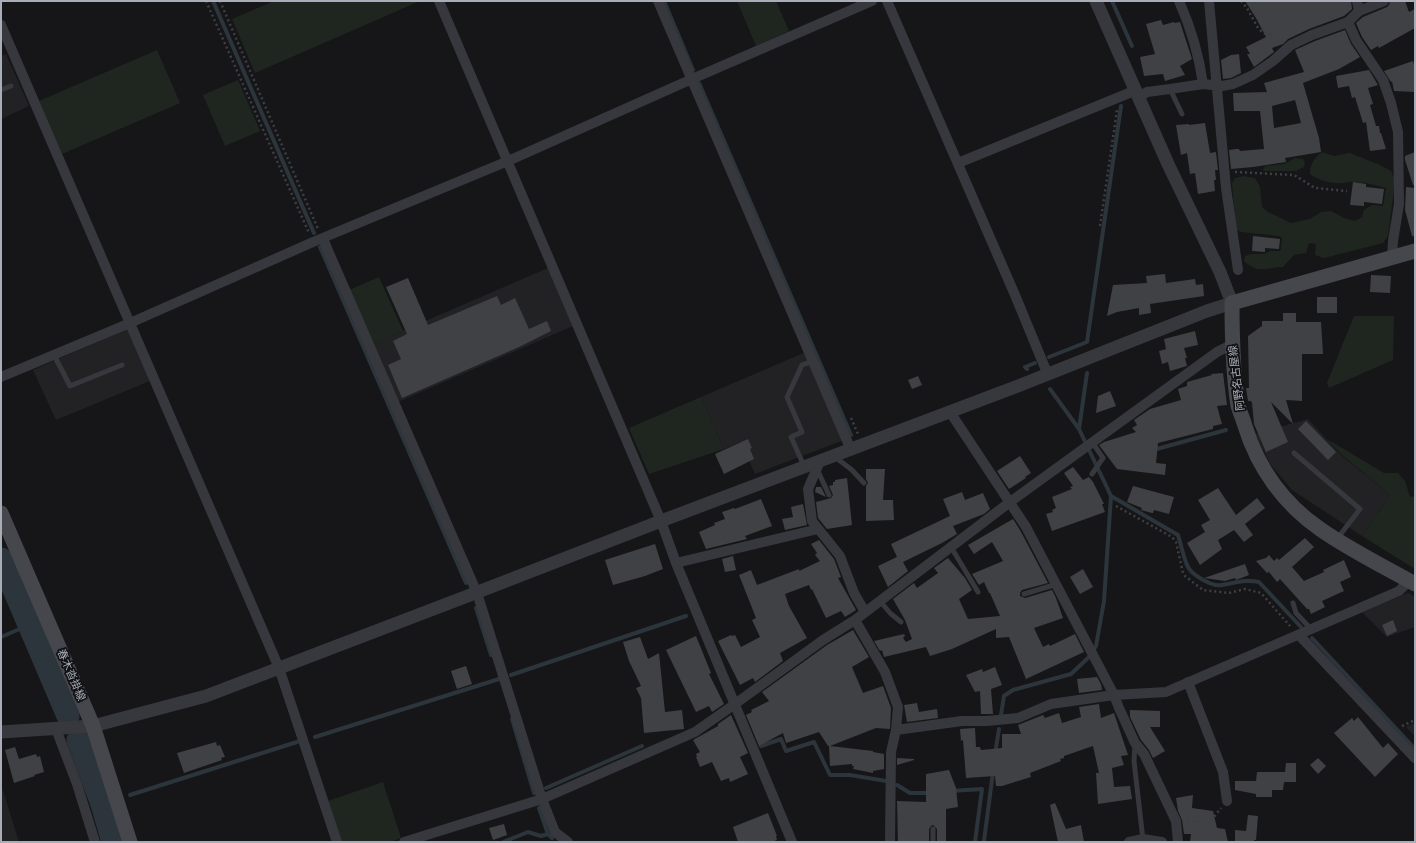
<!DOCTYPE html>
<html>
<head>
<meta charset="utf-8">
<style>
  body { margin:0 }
  #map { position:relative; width:1416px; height:843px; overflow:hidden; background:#161618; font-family:"PT Sans",sans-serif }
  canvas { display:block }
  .frame { position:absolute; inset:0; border:2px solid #a8adb8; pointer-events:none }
</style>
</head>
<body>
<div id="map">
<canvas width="1416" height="843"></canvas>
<div class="frame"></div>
</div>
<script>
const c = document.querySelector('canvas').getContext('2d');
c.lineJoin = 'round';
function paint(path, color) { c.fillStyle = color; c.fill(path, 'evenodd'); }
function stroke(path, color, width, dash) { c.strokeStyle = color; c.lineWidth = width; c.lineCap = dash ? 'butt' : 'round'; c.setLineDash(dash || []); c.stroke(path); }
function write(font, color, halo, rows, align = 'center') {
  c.font = font + ' "PT Sans","Noto Sans JP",sans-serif'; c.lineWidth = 3.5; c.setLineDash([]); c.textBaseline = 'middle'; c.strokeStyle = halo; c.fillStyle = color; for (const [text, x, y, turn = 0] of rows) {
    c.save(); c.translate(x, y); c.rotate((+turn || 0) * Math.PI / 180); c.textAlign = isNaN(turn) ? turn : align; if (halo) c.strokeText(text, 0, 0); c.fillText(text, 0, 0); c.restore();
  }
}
paint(new Path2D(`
  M6,54L29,106L1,119V56Z
  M548,268L573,326L398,402L372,344Z
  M125,330H130L150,381L56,420L33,370Z
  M806,352L844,440L755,474L741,442L724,449L701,397Z
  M1308,419L1341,455L1390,495L1362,536L1292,490L1271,465L1255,434Z
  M1408,593L1415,597V627L1387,637L1362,612Z
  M1415,723V736L1406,727Z
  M1,786L4,794L19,842H1Z`), '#222225');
paint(new Path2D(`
  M274,1H420L255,73L232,19Z
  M737,1H776L789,31L756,46Z
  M157,50L180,103L62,154L39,101Z
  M238,80L260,131L225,146L203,95Z
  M1322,152L1334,156L1350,153L1380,165L1391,171L1395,181L1388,236L1383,243L1324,258L1315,255L1316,244L1309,243L1306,253L1294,255L1283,267C1266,267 1259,275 1244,261L1245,256L1251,254H1264L1270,251H1280L1281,249L1282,238L1279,236L1241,232L1236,229L1232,183L1235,178L1243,176L1255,178L1260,187L1262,207L1268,212L1291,223L1310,219L1321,212L1331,211L1344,218L1355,221L1362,217L1364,210L1372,205L1383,206L1386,188C1375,185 1364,182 1352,182C1349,181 1346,183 1343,183C1331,184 1320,181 1310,174C1310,163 1314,159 1322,152Z
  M1295,158L1303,159L1305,162L1304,167L1296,171H1265L1263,170L1265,166L1284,164Z
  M379,277L403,331L372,344L349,290Z
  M1354,316H1394L1393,360L1329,388L1327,383Z
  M701,397L724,449L649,474L629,428Z
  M1327,439L1384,473H1398L1405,481L1410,497L1415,496V569L1362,536L1390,495L1341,454Z
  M383,782L401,838L390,842H341L328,801Z`), '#1e261f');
stroke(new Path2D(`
  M213,1L314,233
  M664,1L693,70
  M1112,1L1132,46
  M699,83L851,435
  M320,247L466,583
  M1049,357L1087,342L1121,106
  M1027,369L1025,367L1035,363
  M1079,429L1087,373
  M1153,450L1226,430
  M1111,496L1178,535C1181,545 1183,555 1187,565C1191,575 1212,587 1222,585C1235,583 1246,579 1259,582L1301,627
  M476,608L491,655
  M1,637L29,625
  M1312,638L1415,749
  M511,675L686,616
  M1001,715L1004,696L1013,690L1071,674L1088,658L1096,646L1104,601L1111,496L1079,429L1050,389
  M512,719L534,793
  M315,737L499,679
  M761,746L781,739L786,751L814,742L830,775H850L886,781
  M995,754L999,729
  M897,785L910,793H931
  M546,788L642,746
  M951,791L982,789L975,842
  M130,795L297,742
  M102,804L109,802
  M539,808L548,834L552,838
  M984,841L993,772
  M503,842L528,832L541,836L548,834`), '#2c353c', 4);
stroke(new Path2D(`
  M1,559L68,716
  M78,740L102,804L113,842`), '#2c353c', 23);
paint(new Path2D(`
  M1245,1H1351L1352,9L1344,16L1309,29L1288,39L1283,44L1272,48L1274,52L1254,67L1247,54H1250L1246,47L1266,37L1256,18Z
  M1390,1H1405L1409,12L1415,9V28L1379,48L1378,46L1371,50L1362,37L1356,23L1363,17L1387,7L1389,5Z
  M1161,20L1163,25L1174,22L1175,23L1180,22L1192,59L1180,66L1185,75L1165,81L1163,74L1144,76L1140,57L1155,54L1146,24Z
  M1345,30L1351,44L1360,57L1339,69L1303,83L1319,138L1321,152L1285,158L1286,162L1253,167L1231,169L1229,150L1236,149H1239L1240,151L1264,149L1260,111H1234L1233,93L1267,92L1264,83L1304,72L1295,50L1315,41ZM1295,100L1301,123L1274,128L1272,106Z
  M1239,54L1241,73L1231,78L1223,79L1221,60L1231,55Z
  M1413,61L1415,68V92L1394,91L1392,81L1391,82L1384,71Z
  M1369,70L1378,85L1368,88L1373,104L1370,105L1376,126H1379L1380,133H1381L1386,149L1370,151L1366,122L1363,123L1355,97L1352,98L1349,86L1338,88L1336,76Z
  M1205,123L1210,153L1216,152L1218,170H1215L1216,180H1214L1215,191L1198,194L1195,173L1190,174L1187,153L1181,155L1176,125L1189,124V125Z
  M1415,152V185H1413L1405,160V156Z
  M1353,182L1366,184V187L1384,189L1382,204L1364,202V206L1350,205Z
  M1406,187L1415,188V236H1412L1405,210Z
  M1253,236L1280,239L1279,249L1265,248V252L1252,251Z
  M1165,274L1166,283L1195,279L1196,285L1203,284L1204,296L1150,304L1151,313L1139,315V308L1117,312L1107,316L1113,285L1147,283L1146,276Z
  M1371,275L1391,276L1390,293L1370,292Z
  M408,278L428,325L497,296L501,305L515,298L529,329L547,321L551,331L519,347L402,398L388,365L401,359L393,341L407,334L386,287Z
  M1317,297H1337V313H1317Z
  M1283,313H1296V322H1321L1323,354H1302V401L1286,400L1293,424L1271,402L1288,442L1266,452L1254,424L1252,403L1251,401H1248L1246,388H1249L1248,336L1262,326V321H1283Z
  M1195,331L1198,345L1184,348L1187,358H1185L1187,366L1170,371L1168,362L1162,364L1159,351L1166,349L1164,339Z
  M1223,373L1227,405L1217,406L1222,424L1213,426V429L1158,443L1156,463L1166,464L1165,475L1117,469L1099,445L1104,442L1136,432L1132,428L1137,425L1134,420L1150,409L1181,400L1178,389L1187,386V382L1212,375L1211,374Z
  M918,376L922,385L912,389L908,380Z
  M1110,391L1116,406L1096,413L1098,396Z
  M1306,421L1336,452L1328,460L1298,429Z
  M748,439L752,448L750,449L754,459L724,474L715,454Z
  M1020,456L1031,473L1025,477L1026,478L1009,489L997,471Z
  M1073,467L1083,480L1089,477L1093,482L1104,504H1102L1105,512L1052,531L1046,514L1053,512L1052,510L1056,508L1052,497L1072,489L1070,487L1073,486L1064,473Z
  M866,469H885L883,500H893L894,520L866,521V486L868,483L866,479Z
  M847,478L852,525L827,529L818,518L816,502L831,498L833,495L829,486L833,485V482H835V480Z
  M1133,486L1174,497L1169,514L1154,510L1153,513H1152L1141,510L1142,508L1127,502Z
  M816,487H821L826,497L815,492Z
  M1218,488L1236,515L1257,498L1265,508L1245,524L1253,535L1244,542L1234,530L1218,540L1222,549L1200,565L1187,543L1205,532L1201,525L1210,520L1198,500Z
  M962,492L965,500L983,493L990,509L984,514L953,526L957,534L942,543L903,562L908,571L888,587L878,566L897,557L891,544L950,516L943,499Z
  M761,499L772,526L745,536L747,539L706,549L699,532L715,525L714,523L725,519L722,512L734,508L735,509Z
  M803,504L807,525L785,530L782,519L793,517L791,507Z
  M1013,519L1020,530L1048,583L1022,590L1020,593V596L1025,598L1052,590L1056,598L1063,618L1034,628L1043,647L1049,644L1050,646L1075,634L1084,652L1026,679L1009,637L996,638V629L952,649L930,656L926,647L884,657L882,650L880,651L874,641L904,634L905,636L903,638L906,642L912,639L905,620L893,599L914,583L917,588L938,573L934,568L948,558L965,578L972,590L959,599L968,619L1000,616L990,593H989L984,582L979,585L972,574L1003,561L992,542L974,554L968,545Z
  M1305,538L1314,547L1292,567L1304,581L1324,572L1323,570L1344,560L1351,577L1340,582L1344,591L1322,601L1325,607L1311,614L1309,609H1307L1280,579L1277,582L1269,572L1267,573L1256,561L1266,558L1269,555L1274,561L1277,558L1279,560Z
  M819,540L834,559L841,577L838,578L856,610L845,617L841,611L826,618L812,589L811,590L809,585L785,594L789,606L807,638L780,653L783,661L755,682L753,678L740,685L718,641L731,635L732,636L735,635L741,647L760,637L752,620L756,618L739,575L751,570L757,585L799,569V571L820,561L815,555L817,553L811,544Z
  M655,544L663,569L645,576L613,585L605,560Z
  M733,556L736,570L725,572L722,559Z
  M1245,564L1249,575L1236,580L1235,578L1225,581L1204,578Z
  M1083,569L1093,587L1080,594L1070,577Z
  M1393,620L1397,631L1387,636L1382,625Z
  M853,630L869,657L852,667L863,693L883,686L891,708L890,729L876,728L830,746L873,751V752L884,754V769L873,771V773L853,769L854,766H852V764L830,766L829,746H828L819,732L786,743L783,733L759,746L746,715L752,712L751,710L769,701L762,692L827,645Z
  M696,636L711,673L709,674L724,704L712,712L709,706L696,712L666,650Z
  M640,637L648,659L659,653L665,712L682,710L684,729L644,733L641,698L636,688L641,686L629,661L623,642Z
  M466,666L472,684L457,689L451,671Z
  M995,667L1002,685L991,689L993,714H981L980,691L975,692L966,675L982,669L983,672Z
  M1097,677L1101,684L1102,690L1079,693L1077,679Z
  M917,703L919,712L937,709L938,718L907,722L904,705Z
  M1099,704L1101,718L1114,713L1128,755L1121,756L1124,765L1112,768L1114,787L1130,786L1132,799L1098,804L1096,773H1099L1093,746L1064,756V758L1060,759L1061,761L1030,773L1031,777L1002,786H996L995,776L966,778L963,740L961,741L960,729L975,728L976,747H980L981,750L1002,748V734H1021L1018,725L1043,715L1045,718L1059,713L1062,723L1081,717L1079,707Z
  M1130,710L1160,711V727H1150L1165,751L1153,758L1149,750L1141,740L1130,717Z
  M731,715L748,753L740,757L748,774L730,782L729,778L721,781L712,762L700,767L696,757H697L696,754L700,752L693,740L718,726V724Z
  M1358,717L1383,748L1388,743L1398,754L1375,777L1334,733L1352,718L1354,721Z
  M216,742L217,746L220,745L225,757L221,758L222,760L184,773L177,753Z
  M15,747L19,759L36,754L37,757L40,756L44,772L34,775L35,776L14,783L5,750Z
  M897,758L914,759V760L897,765Z
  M1318,758L1326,766L1318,774L1310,765Z
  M1286,763H1296V782H1284L1283,790H1272V797H1256V794L1235,790V781H1256L1257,772H1285Z
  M949,770L956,788L958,807L946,809V842H937V829L933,825L931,826L929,829V842H898L897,801L926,802V774Z
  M1193,795L1192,808L1213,811L1217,828L1225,829L1228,842H1190L1191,834H1184L1182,820L1178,811L1176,798Z
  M1055,803L1066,829L1081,825L1084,842H1058L1050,805Z
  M768,813L777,836H776L777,840L771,842H738L733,827Z
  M1248,815L1258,816L1256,840H1254V842H1235V830L1246,831Z
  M504,824L507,835L493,840L489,828Z`), '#404145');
stroke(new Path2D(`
  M206,1L309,233
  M220,1L318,229
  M1241,1L1247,8L1258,28L1263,33L1270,35L1276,45
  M1235,172L1294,175L1315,188L1347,191
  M1100,226L1117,110
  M851,418L858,434
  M1116,506L1172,537L1176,542L1183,573L1185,576L1203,590L1229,593L1245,589L1261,593L1290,626
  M1402,726L1415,720
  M1187,821L1210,822L1221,808`), '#3d3f44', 2.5, [2, 3]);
stroke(new Path2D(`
  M1170,89L1182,114
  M1,90L11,86
  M54,355L70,386L122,365
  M1294,453L1360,509L1337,539
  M835,457L852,470L864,483
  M804,466L791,437L802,432L787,397L802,365L813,361
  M817,469L829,495
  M1092,474L1103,458L1092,442
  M951,547L978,592
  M1024,594L1057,584
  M880,601L890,613L901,622
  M1293,603L1296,613L1311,629
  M1135,744L1134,761L1143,840
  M933,842V829`), '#37383d', 5);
stroke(new Path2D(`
  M439,1L661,521L676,563L792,842
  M658,1L851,450
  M887,1L1015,295L1048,375
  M1179,1C1191,28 1199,55 1203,84
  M1209,1L1226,188L1238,270
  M1359,11L1384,1
  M1348,22L1356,40L1383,80L1391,103L1398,132L1399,204L1393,241L1392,257
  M1,25L279,668L337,842
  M1138,98L1147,92L1170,89L1203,84L1222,86L1233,84L1253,75L1273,61L1291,45L1312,35L1348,22L1359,11L1357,1
  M958,163L1134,91
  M323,239L477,593L542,799L555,832L568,842
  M1,377L130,323L313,242L508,161L692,79L872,1
  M950,412L1026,527L1114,695L1119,708L1135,743L1144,754L1176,821L1178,842
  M820,461L808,489L812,521L840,556L854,593L865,612
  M676,563L818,529
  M855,620L885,672L898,707L896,730L891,752L890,842
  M1299,635L1415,758
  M1188,682L1223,772L1227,801
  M56,729L77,784L95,842
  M896,730L962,721H987L1018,718L1051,704L1114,695L1166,692L1399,591L1409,581
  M404,842L542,799L695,732L735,704L823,640L855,620L1010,502L1217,352L1233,344
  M1129,842L1143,839L1162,842`), '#37383d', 10);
stroke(new Path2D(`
  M1,732L93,726L206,696L465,597L661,521L1018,386L1207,311L1232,303L1220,272L1168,164L1096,1`), '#37383d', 13);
stroke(new Path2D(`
  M1415,251L1232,303C1232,336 1233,373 1238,406C1240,412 1243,419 1245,426C1258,468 1284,504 1320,529C1350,550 1383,566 1415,584
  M1,513L93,726L130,842`), '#45474d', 15);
write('11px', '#a8adb8', '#111113', [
  ["阿野名古屋線",1237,378,-97],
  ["春木沓掛線",71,675,67]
]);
</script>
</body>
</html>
